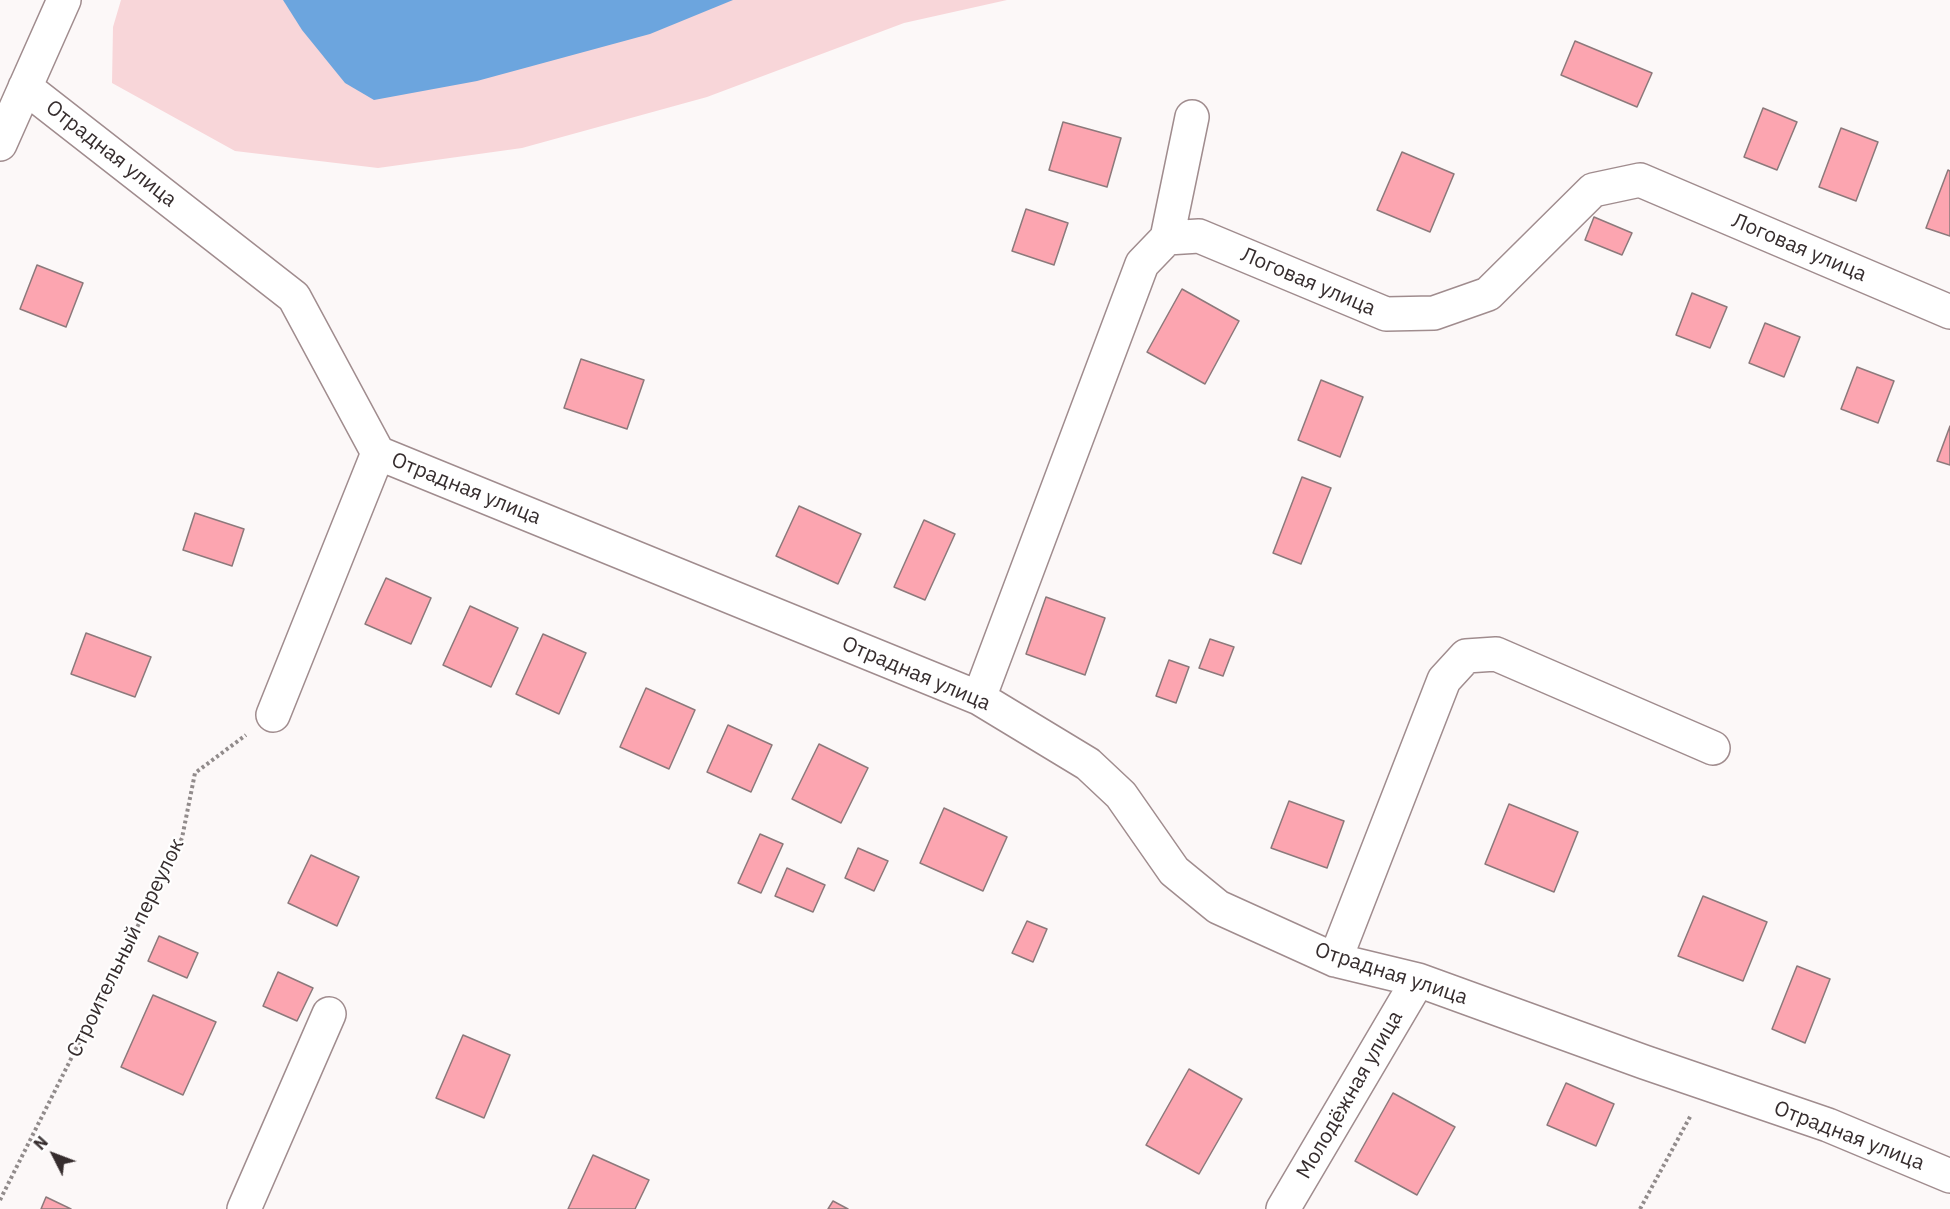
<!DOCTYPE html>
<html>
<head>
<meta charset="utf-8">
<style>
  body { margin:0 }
  #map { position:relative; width:1950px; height:1209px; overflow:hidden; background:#fcf8f8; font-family:"IBM Plex Sans",sans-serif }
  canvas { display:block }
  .north { position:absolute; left:24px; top:1125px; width:60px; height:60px; -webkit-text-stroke:4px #fff; paint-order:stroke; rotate:312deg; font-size:16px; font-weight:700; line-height:24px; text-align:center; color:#362d2e }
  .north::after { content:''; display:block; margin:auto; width:21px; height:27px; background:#362d2e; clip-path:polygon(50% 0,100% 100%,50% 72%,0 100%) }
</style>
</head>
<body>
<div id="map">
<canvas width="1950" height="1209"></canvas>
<div class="north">N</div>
</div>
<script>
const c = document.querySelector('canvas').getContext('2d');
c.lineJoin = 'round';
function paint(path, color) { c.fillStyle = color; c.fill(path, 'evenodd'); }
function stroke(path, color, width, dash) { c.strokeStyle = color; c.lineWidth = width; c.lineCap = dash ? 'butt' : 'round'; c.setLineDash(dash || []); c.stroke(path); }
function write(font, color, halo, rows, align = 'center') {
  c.font = font + ' "IBM Plex Sans",sans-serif'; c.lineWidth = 4.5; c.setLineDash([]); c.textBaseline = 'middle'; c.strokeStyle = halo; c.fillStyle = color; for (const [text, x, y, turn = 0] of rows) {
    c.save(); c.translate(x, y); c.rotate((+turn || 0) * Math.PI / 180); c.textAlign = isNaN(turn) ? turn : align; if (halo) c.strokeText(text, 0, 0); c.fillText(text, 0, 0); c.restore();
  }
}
paint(new Path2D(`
  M121,0H1007L904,23L707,97L522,148L378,168L235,151L112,83L113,27Z`), '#f8d6d9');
paint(new Path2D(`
  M283,0H733L650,34L477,81L374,100L345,83L302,30Z`), '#6ca5de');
const building = new Path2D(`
  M1575,41L1652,73L1637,107L1561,75Z
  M1763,108L1797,122L1777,170L1744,157Z
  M1063,122L1121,138L1107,187L1049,170Z
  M1841,128L1878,142L1856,201L1819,187Z
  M1402,152L1454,174L1430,232L1377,210Z
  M1948,170L1950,171V236L1926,228Z
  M1026,209L1068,223L1054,265L1012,251Z
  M1594,217L1632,233L1622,255L1585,240Z
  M37,265L83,283L66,327L20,309Z
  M1182,289L1239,321L1205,384L1147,352Z
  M1692,293L1727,307L1710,348L1676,335Z
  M1765,323L1800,337L1784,377L1749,363Z
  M581,359L644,380L627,429L564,408Z
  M1857,367L1894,381L1878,423L1841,409Z
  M1321,380L1363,397L1340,457L1298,440Z
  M1950,426V465L1937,461Z
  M1302,477L1331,488L1301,564L1273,553Z
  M799,506L861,534L838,584L776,556Z
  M195,513L244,529L232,566L183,550Z
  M924,520L955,534L925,600L894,587Z
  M386,578L431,598L411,644L365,624Z
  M1046,597L1105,618L1085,675L1026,654Z
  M470,606L518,628L491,687L443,665Z
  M86,633L151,657L135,697L71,674Z
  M543,634L586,653L559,714L516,694Z
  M1210,639L1234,647L1223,676L1199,668Z
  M1169,660L1189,667L1176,703L1156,696Z
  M646,688L695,710L669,769L620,747Z
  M728,725L772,745L751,792L707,772Z
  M819,744L868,768L841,823L792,799Z
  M1289,801L1344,821L1327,868L1271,848Z
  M1509,804L1578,832L1554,892L1485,864Z
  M944,808L1007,837L983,891L920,863Z
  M760,834L783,844L761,893L738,883Z
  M858,848L888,861L874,891L845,878Z
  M311,855L359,877L337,926L288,903Z
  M787,868L825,885L813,912L775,896Z
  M1703,896L1767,922L1743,981L1678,956Z
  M1027,921L1047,929L1033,962L1012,953Z
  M159,936L198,953L187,978L148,961Z
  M1797,966L1830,979L1805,1043L1772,1029Z
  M278,972L313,988L297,1021L263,1006Z
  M153,995L216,1022L183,1095L121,1067Z
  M463,1035L510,1055L484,1118L436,1098Z
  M1189,1069L1242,1099L1199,1174L1146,1145Z
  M1566,1083L1614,1104L1596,1146L1547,1125Z
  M1393,1093L1455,1127L1417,1195L1355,1161Z
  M593,1155L649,1180L635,1209H568Z
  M46,1197L71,1209H41Z
  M833,1201L848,1209H828Z`);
paint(building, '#fca5b0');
stroke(building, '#8c797b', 1.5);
const minor = new Path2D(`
  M25,87L294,297L378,453L979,698L1088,764L1121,795L1174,871L1218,907L1335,960L1418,980L1644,1062L1828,1125L1950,1176
  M0,144L64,0
  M1167,238L1192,117
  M979,698L1142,264L1167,238L1199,236L1386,314L1434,313L1488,294L1593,190L1640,180L1950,312
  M273,715L378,453
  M1335,960L1444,680L1466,656L1496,654L1713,748
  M244,1209L329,1014
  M1283,1209L1418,980`);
stroke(minor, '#a08c8e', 36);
stroke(new Path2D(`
  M0,1200L182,838L195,773L246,735
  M1640,1209L1691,1115`), '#918b8b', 4, [3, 3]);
stroke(minor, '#fff', 33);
write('21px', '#362d2e', '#fff', [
  ["Отрадная улица",111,154,38],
  ["Логовая улица",1799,248,23],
  ["Логовая улица",1308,282,23],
  ["Отрадная улица",466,489,22],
  ["Отрадная улица",916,674,23],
  ["Строительный переулок",126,948,-64],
  ["Отрадная улица",1391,974,18],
  ["Молодёжная улица",1350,1095,-60],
  ["Отрадная улица",1849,1136,21]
]);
</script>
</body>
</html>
